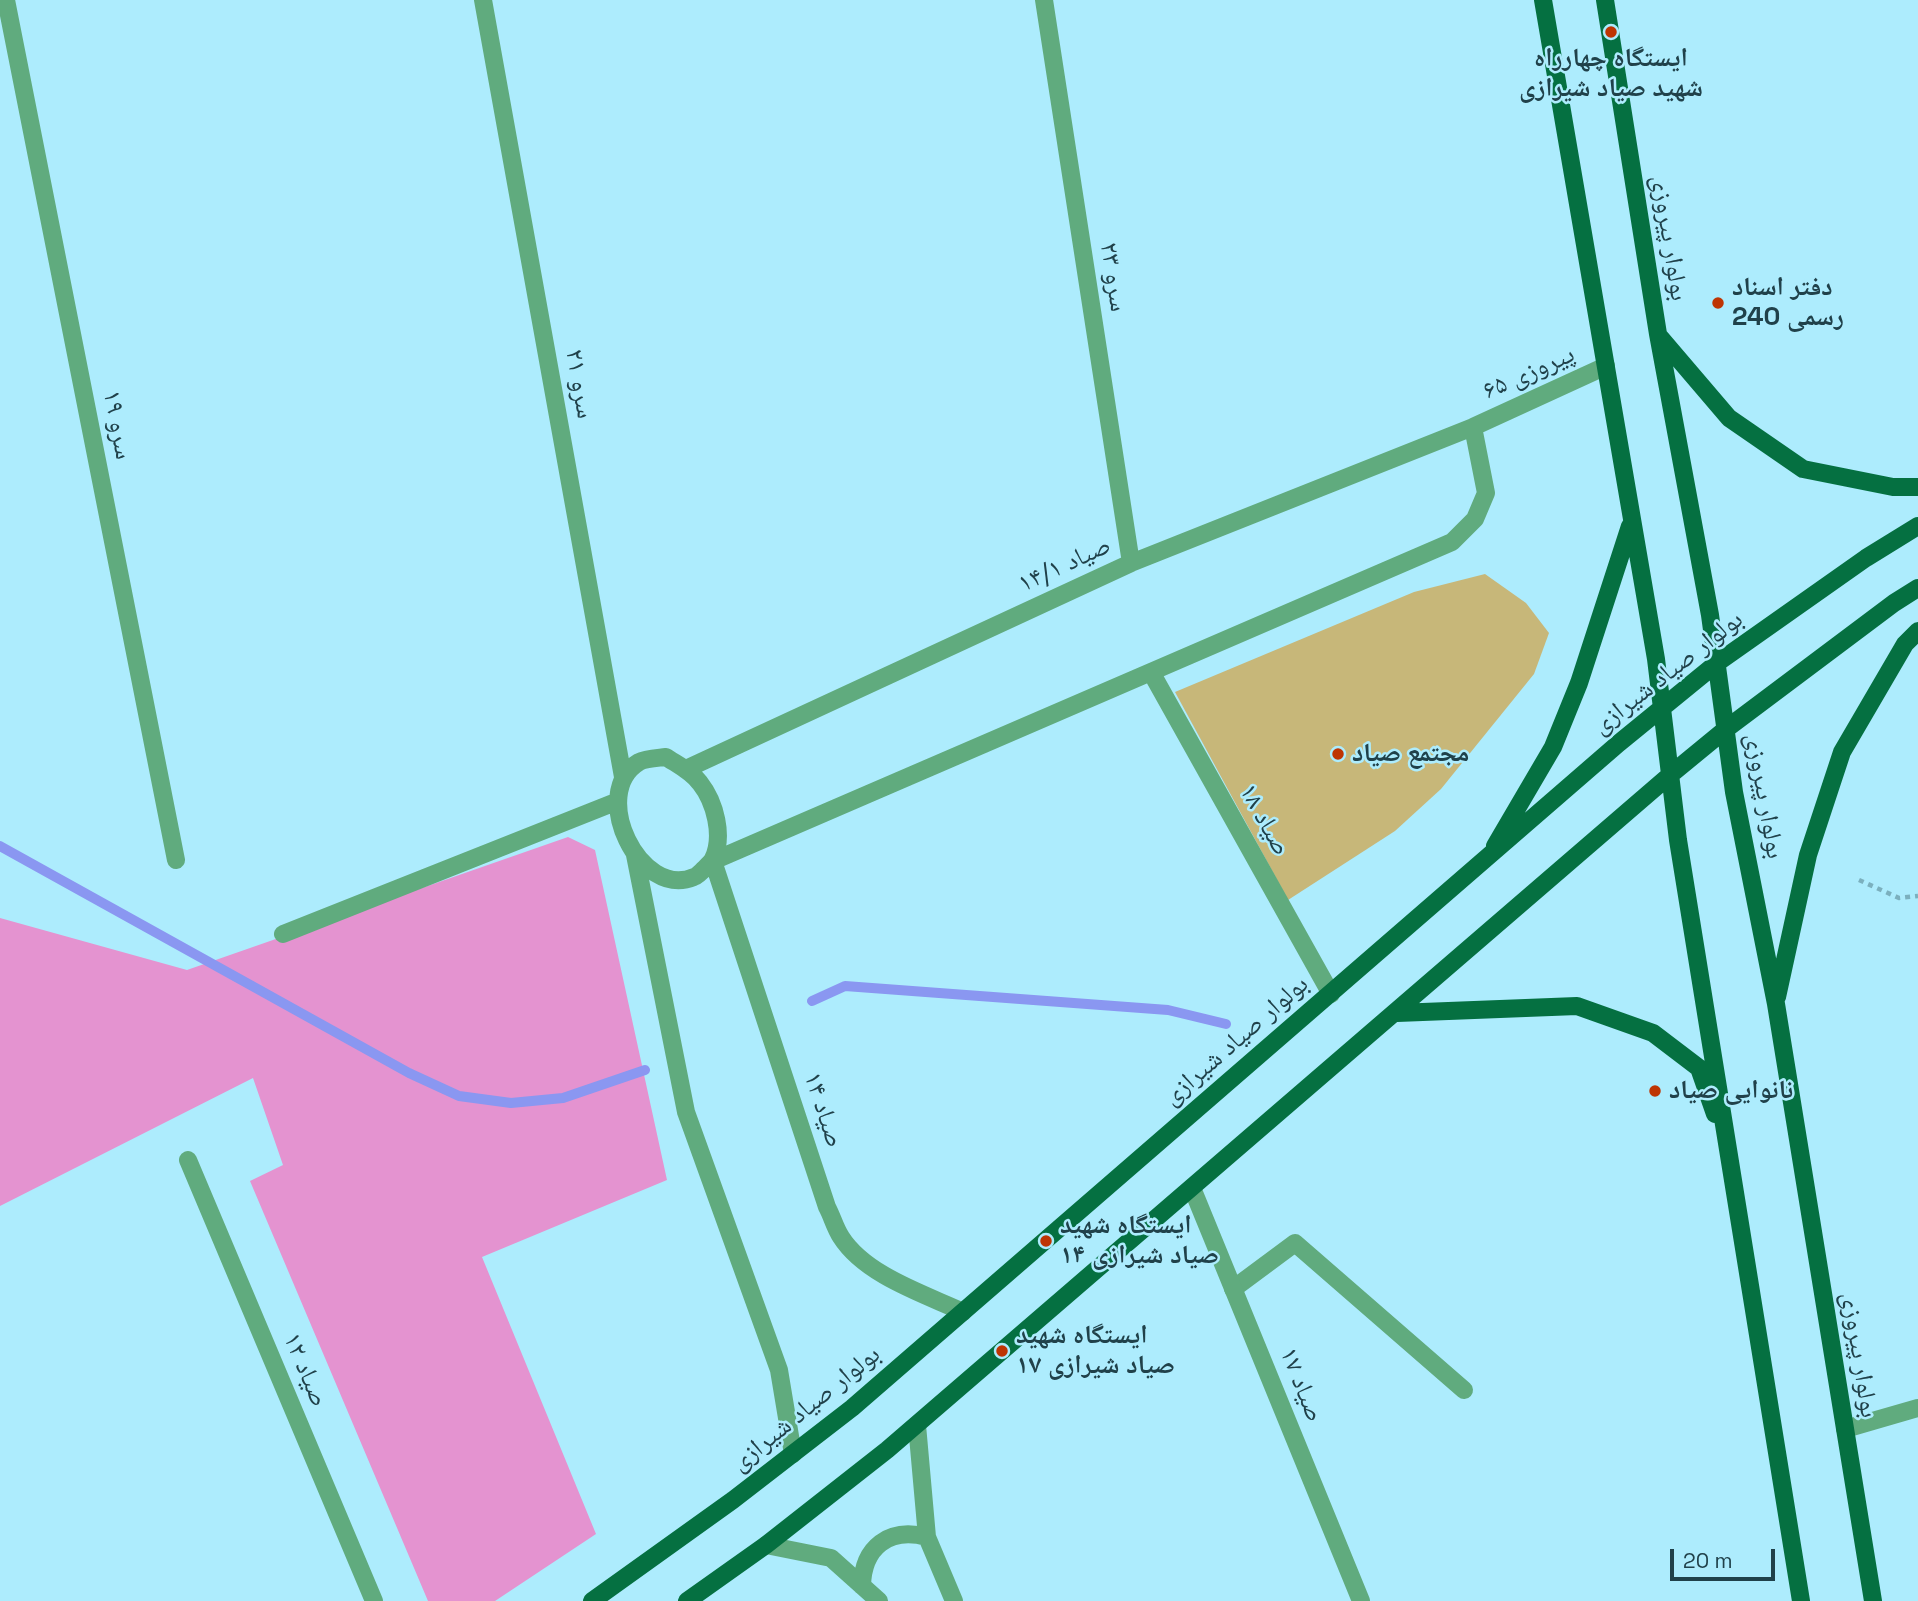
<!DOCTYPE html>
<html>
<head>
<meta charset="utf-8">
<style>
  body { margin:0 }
  #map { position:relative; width:1918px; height:1601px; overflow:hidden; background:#adecfd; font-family:"Space Grotesk",sans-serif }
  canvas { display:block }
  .scale { position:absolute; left:1670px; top:1549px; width:105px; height:32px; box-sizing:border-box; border:4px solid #20414a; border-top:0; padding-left:9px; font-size:21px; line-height:24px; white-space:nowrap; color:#20414a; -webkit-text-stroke:5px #adecfd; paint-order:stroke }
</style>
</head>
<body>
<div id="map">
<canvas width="1918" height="1601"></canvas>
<div class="scale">20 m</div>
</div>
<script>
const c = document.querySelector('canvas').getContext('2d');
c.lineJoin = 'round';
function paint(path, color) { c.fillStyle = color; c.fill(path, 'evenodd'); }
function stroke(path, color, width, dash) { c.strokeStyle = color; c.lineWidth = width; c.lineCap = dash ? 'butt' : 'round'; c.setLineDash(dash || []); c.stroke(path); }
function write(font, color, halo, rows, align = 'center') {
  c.font = font + ' "Space Grotesk","Noto Naskh Arabic",sans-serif'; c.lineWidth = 5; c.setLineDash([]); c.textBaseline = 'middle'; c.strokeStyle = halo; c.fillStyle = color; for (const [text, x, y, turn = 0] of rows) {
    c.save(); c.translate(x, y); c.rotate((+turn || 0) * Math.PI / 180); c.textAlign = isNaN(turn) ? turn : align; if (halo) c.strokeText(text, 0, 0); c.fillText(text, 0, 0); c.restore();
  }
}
paint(new Path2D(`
  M568,837L595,850L667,1180L482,1257L596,1534L495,1601H428L250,1181L283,1165L253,1078L0,1206V918L187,970Z`), '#e493d0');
stroke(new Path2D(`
  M0,846L409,1073L459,1096L511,1103L563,1098L645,1070
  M812,1001L845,986L1168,1010L1226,1024`), '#8a97f1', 10);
paint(new Path2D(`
  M1485,574L1526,603L1549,633L1534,674L1441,789L1395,831L1288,900L1175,692L1414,592Z`), '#c7b779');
stroke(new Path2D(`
  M1859,880L1899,898L1918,896`), '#7bb0be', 4.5, [5, 5]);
stroke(new Path2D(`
  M1233,1289L1295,1243L1464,1390`), '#60ab7e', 18);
stroke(new Path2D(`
  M6,0L176,860
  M483,0L623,777
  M1044,0L1131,563
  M1151,672L1331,994
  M666,757C678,765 691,771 700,783C715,802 724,836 713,859C711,863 706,867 702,871C701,872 696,877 694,877C640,900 588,793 639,762C646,758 658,758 666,757Z
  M686,769L1131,563L1473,427L1606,366
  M635,855L686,1112L779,1370L793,1454
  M283,934L618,801
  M188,1160L374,1601
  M1192,1188L1361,1601
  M963,1312C924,1294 865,1275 841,1237C835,1228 832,1216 827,1207L713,861L1452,542L1475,519L1486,493L1473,427
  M917,1425L927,1537L954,1601
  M1845,1429L1918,1408
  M766,1545L831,1558L879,1601
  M862,1586C863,1547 889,1527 927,1537`), '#60ab7e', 18);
stroke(new Path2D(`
  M1543,0L1656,659L1678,840L1801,1601
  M1605,0L1658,334L1710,615L1734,792L1776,1004L1873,1601
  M1659,336L1729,418L1803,469L1893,487H1918
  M1495,846L1553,747L1579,683L1630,526
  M1777,997L1808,855L1842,752L1905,644L1918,631
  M1397,1013L1577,1006L1653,1033L1699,1068L1715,1114
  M592,1601L733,1500L852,1408L1619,743L1717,663L1866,558L1918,526
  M687,1601L766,1545L887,1450L1670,775L1726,729L1894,603L1918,588`), '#057041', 18);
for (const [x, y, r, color] of [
  [1611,32,7,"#be3503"],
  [1718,303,7,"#be3503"],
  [1338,754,7,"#be3503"],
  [1655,1091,7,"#be3503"],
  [1046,1241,7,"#be3503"],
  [1002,1351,7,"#be3503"]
]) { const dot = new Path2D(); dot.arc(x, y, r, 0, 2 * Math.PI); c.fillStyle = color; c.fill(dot); stroke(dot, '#adecfd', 2.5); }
write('bold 26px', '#20414a', '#adecfd', [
  ["ایستگاه چهارراه",1611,59,"center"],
  ["شهید صیاد شیرازی",1611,89,"center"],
  ["دفتر اسناد",1732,288],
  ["رسمی 240",1732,318],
  ["مجتمع صیاد",1352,754],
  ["نانوایی صیاد",1669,1091],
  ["ایستگاه شهید",1060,1226],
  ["صیاد شیرازی ۱۴",1060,1256],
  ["ایستگاه شهید",1016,1336],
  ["صیاد شیرازی ۱۷",1016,1366]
], 'left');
write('26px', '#20414a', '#adecfd', [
  ["بولوار پیروزی",1669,238,81],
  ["سرو ۲۳",1113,277,81],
  ["پیروزی ۶۵",1529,373,-24],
  ["سرو ۲۱",579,384,80],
  ["سرو ۱۹",117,425,79],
  ["صیاد ۱۴/۱",1065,565,-25],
  ["بولوار صیاد شیرازی",1668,673,-38],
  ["بولوار پیروزی",1764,796,80],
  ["صیاد ۱۸",1264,820,61],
  ["بولوار صیاد شیرازی",1236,1041,-41],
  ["صیاد ۱۴",823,1110,72],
  ["بولوار پیروزی",1859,1355,81],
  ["صیاد ۱۲",305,1370,67],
  ["صیاد ۱۷",1301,1385,68],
  ["بولوار صیاد شیرازی",806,1409,-39]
]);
</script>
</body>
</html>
